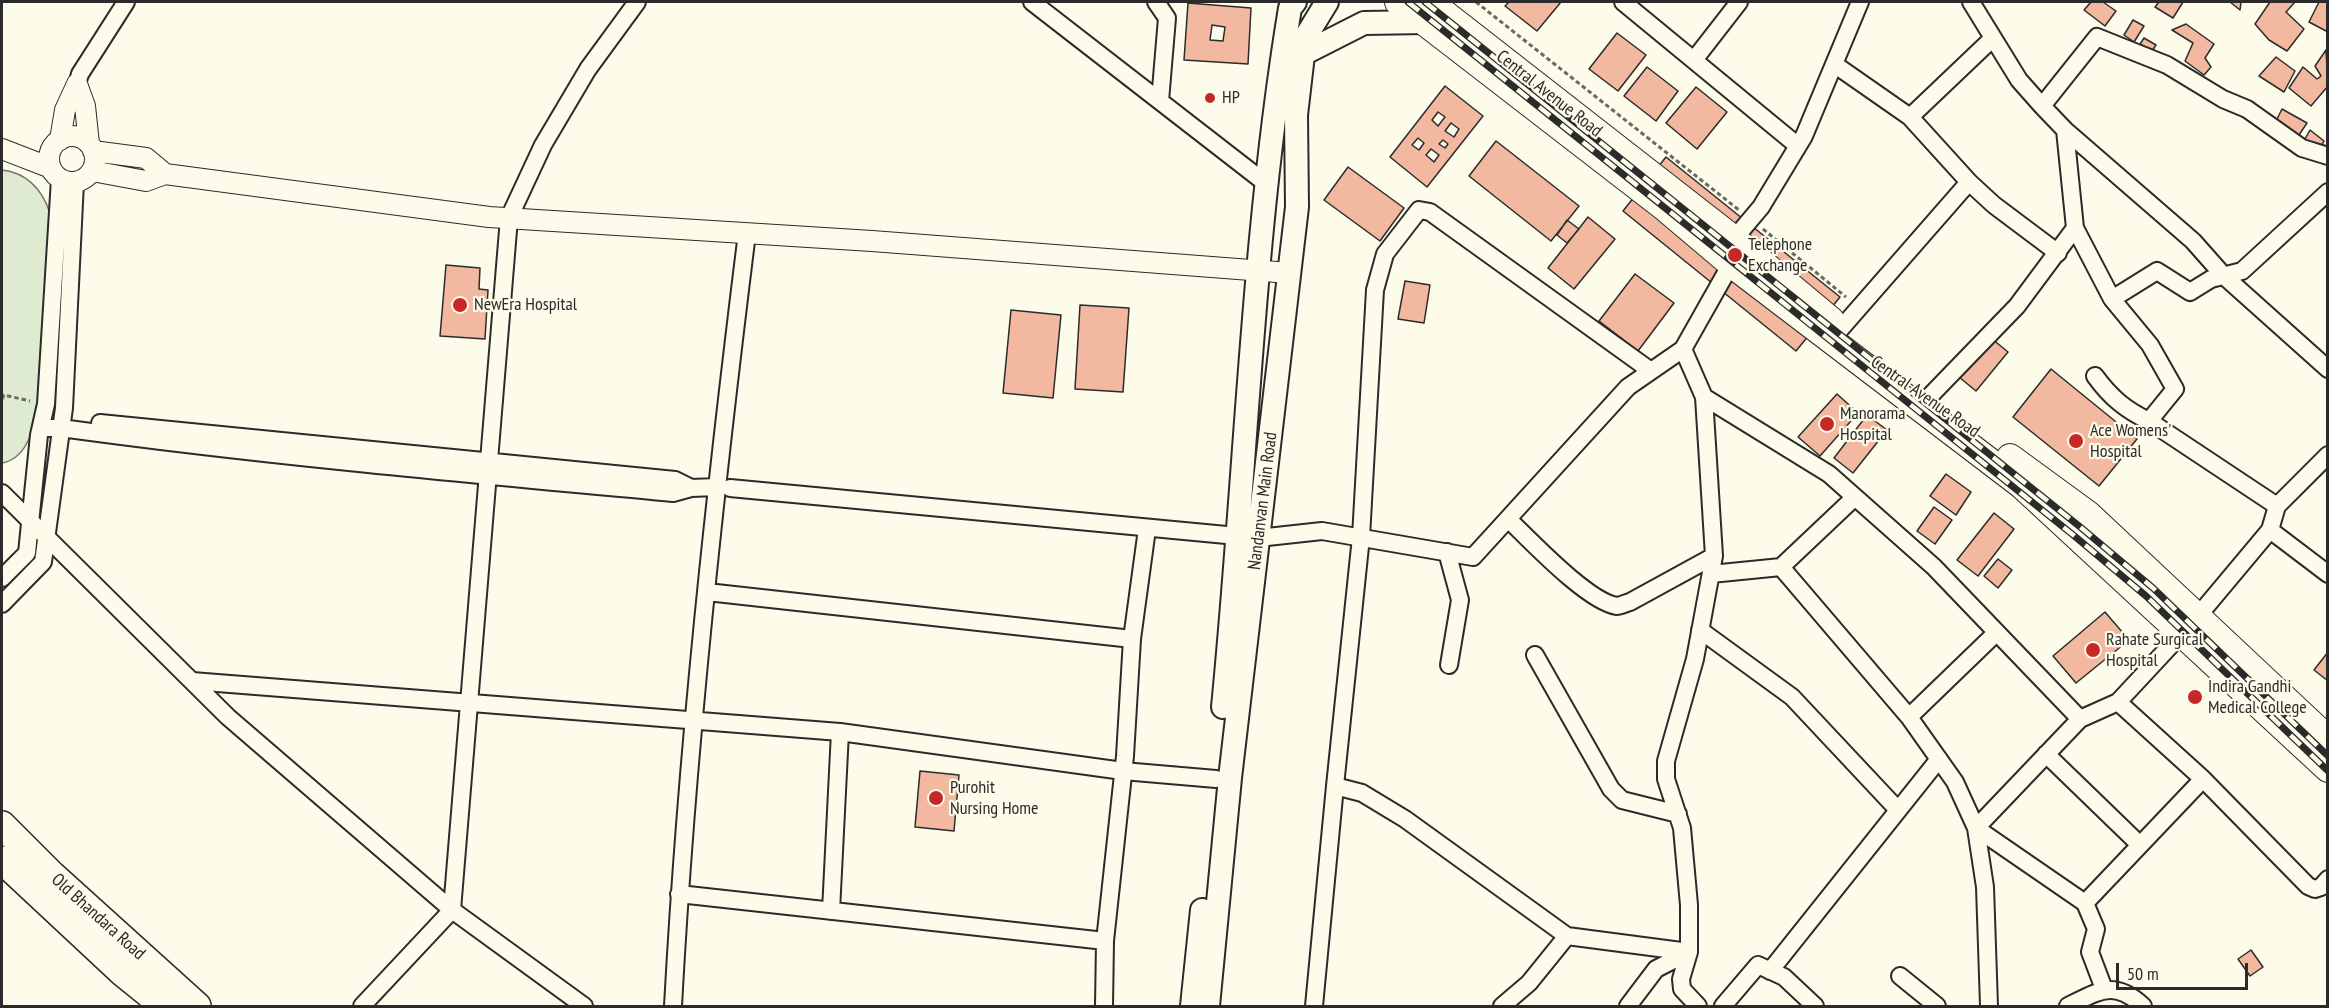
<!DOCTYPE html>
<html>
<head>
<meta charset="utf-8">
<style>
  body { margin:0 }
  #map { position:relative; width:2329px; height:1008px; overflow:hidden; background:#fdfbea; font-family:"PT Sans Narrow",sans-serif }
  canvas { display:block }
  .frame { position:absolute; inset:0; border:3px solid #2b2b2b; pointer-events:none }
  .scale { position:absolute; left:2116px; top:963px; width:132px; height:27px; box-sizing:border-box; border:3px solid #2b2b2b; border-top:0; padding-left:8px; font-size:18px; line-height:21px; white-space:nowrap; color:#2b2b2b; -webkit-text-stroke:4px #fdfbea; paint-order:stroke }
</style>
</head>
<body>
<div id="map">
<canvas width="2329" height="1008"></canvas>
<div class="frame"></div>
<div class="scale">50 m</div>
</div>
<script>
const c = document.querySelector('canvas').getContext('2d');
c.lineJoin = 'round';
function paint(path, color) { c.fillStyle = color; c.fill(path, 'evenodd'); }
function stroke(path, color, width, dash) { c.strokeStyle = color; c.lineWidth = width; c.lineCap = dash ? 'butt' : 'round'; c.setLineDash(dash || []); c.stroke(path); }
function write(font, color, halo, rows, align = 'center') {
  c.font = font + ' "PT Sans Narrow",sans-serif'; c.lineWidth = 4.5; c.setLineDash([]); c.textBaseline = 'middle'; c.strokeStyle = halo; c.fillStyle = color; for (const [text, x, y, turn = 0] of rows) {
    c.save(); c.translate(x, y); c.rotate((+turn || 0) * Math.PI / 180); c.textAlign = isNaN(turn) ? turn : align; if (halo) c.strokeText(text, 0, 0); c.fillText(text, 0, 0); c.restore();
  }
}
const green = new Path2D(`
  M2,170C27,173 42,189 50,213L38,409C33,431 26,459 2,463Z`);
paint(green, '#deebd1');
stroke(green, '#74746e', 1.5);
const building = new Path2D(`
  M1509,2H1561L1537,31L1505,6Z
  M2091,2H2103L2116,11L2105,26L2084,10Z
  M2159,2H2183L2173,18L2155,7Z
  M2230,2H2241L2240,10Z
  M2270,2H2295L2286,12L2304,29L2287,51L2269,40L2255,24Z
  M2319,2H2328V32L2309,22Z
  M1188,3L1251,8L1248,64L1184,60Z
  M2133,20L2144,26L2134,42L2124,35Z
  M2186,24L2214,44L2205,58L2211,67L2204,75L2185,61L2193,43L2172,30Z
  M1212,25L1225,27L1223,41L1210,40Z
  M1617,33L1646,55L1618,91L1589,69Z
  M2144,38L2156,45L2152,51L2140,44Z
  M2326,50L2328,86L2311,106L2289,88L2303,67L2317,79L2321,76L2315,66Z
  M2276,57L2295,71L2284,92L2259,76Z
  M1647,67L1678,91L1656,121L1624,96Z
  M1445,86L1483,116L1427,187L1390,157Z
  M1696,87L1727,112L1697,149L1666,123Z
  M2282,109L2307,123L2297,138L2274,125Z
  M1438,112L1445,117L1438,126L1432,120Z
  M1451,123L1459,129L1454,137L1445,131Z
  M2310,130L2324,141L2320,149L2305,139Z
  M1418,138L1424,143L1419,150L1412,145Z
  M1443,140L1448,144L1445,148L1439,144Z
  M1496,141L1579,206L1551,241L1469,176Z
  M1431,149L1439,155L1434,162L1426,155Z
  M1666,157L1840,297L1796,351L1623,211Z
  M1348,167L1404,208L1380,241L1324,200Z
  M1588,217L1615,239L1574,289L1548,268Z
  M1567,220L1579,229L1567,243L1557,235Z
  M446,265L480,268L479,289L488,290L485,339L440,336Z
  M1635,274L1674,303L1638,351L1599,321Z
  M1405,281L1430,285L1424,323L1398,319Z
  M1080,305L1129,308L1123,392L1075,389Z
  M1011,310L1061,315L1053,398L1003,393Z
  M1991,338L2008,352L1976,391L1959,377Z
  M2051,369L2137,439L2099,486L2013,417Z
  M1837,394L1858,413L1820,456L1798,437Z
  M1867,415L1887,430L1853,473L1834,458Z
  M1946,474L1971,492L1956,515L1930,496Z
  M1934,507L1952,520L1935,544L1917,531Z
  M1994,513L2014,529L1978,576L1957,560Z
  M1998,559L2012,570L1998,588L1984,576Z
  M2105,612L2129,640L2076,683L2053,656Z
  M2328,652V681L2314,670Z
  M920,771L959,775L954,831L915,827Z
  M2251,950L2263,967L2250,976L2238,959Z`);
paint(building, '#f2b8a0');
stroke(building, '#2b2b2b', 1.5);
const minor = new Path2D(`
  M1032,2L1268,185
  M1156,2L1167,18L1160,101
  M1623,2L1798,146
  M1971,2L2019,80L2042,106L2097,37L2167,65L2223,99L2247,109L2302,148L2328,156
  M1694,60L1739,2
  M1834,64L1910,117
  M77,84L80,74L126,2
  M2042,106L2065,130L2193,241L2224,276L2328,369
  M2065,130L2075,228L2112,299
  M1969,182L1994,205L2058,253
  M1837,333L1969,182L1910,117L1993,38
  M1683,349L1731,264L1734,239L1761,207L1804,136L1860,2
  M2095,376C2111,398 2126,410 2149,421
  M1704,397L1829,474L1934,567L2080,719L1976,828L2085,903L2096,929L2090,952L2104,989
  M1929,397L2017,306L2075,228
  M100,423L675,480L691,488
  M41,428H61C265,456 469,474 673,493L691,488L716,487
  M2328,455L2277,506L2270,530L2328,574
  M730,488L1258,538L1322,531L1473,557L1628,387L1683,349L1704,397L1714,556L1695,659L1666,761V779L1682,828L1689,905V952L1681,979L1682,989L1698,1006
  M2,493L228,717L452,910L584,1006
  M2277,506L2149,421L2175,389L2150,345L2112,299L2157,271L2190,292L2211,279L2242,271L2328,192
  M1508,519C1530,540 1588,602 1617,606C1620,606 1626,603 1630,602L1714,556
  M1447,552L1460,600L1449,665
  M1781,567L1855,497
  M1711,574L1781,567L1909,717L1955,782L1976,828L1985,887L1989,1006
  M2,578L27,553L39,435L46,404L60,179
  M707,592L1132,639
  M2,604L43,562L64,408L75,182
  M1700,630L1792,697L1898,810
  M1535,655L1611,789L1622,800L1678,814
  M192,681L840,732L1123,771L1216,779
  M1909,717L1996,633
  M2080,719L2118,702L2198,616L2270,530
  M2046,754L2140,845
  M2203,779L2308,886L2315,889L2321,887L2328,879
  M1335,786L1361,537L1375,290L1385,254L1419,210L1430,212L1651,371
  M679,894L1105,941
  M2085,903L2203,779L2118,702
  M831,911L840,732
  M1770,971L1939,759
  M1900,976L1937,1006
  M362,1006L452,910L509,218L543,145L588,69L637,2
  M673,1006C687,748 715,490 747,233
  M1104,1006L1105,941L1125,756L1132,639L1147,529
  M1314,1006L1335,786L1362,793L1405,819L1567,936
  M1502,1006L1529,983L1567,936L1689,952
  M1628,1006L1656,969L1689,952
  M1723,1006L1758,965L1784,977L1815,1006
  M2068,1006C2099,991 2114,979 2143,1006`);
const tertiary = new Path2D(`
  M77,84L85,106L89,144
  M49 159a23 23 0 1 1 46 0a23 23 0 1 1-46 0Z
  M60,140L65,110L77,84
  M2,149L51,168
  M93,151L146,158L165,174
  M92,171L146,181L165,174L489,217L872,241L1290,273`);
const secondary = new Path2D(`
  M1303,54L1364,23L1426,22
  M1223,707C1246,474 1252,239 1290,8L1295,2
  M1192,1006L1202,910
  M1208,1006L1230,778L1297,207L1296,115L1305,38L1327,2`);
const primary = new Path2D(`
  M1398,2L1666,209L1731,264L2021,485L2328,769
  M1430,2L1734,239L1831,320
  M2010,457L2088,514L2328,739`);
const trunk = new Path2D(`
  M2,825L52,875L197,1006
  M2,860L122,972L164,1006`);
stroke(minor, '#2b2b2b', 20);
stroke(tertiary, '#2b2b2b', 22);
stroke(secondary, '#2b2b2b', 26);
stroke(primary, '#2b2b2b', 28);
stroke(trunk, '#2b2b2b', 30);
stroke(new Path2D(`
  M1476,2L1739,210
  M1763,229L1846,297
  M2,399L4,395L30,401`), '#6a6964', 3, [4.5, 3]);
stroke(minor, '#fdfbea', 16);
stroke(tertiary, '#fdfbea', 20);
stroke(secondary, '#fdfbea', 22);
stroke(primary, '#fdfbea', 26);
stroke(trunk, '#fdfbea', 27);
const rail = new Path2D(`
  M1408,2L2072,534L2146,596L2328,771
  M1425,2L2079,526L2153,588L2328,756`);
stroke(rail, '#2b2b2b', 7);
stroke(rail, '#fdfbea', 4.5, [14]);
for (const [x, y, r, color] of [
  [1210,98,6,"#c62828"],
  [1735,255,8,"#c62828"],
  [460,305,8,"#c62828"],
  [1827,424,8,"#c62828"],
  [2076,441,8,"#c62828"],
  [2093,650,8,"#c62828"],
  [2195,697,8,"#c62828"],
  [936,798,8,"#c62828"]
]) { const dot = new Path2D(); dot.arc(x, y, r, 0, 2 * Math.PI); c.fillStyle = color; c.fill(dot); stroke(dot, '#fdfbea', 2); }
write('18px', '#2b2b2b', '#fdfbea', [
  ["Central Avenue Road",1549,94,38],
  ["Central Avenue Road",1925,397,35],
  ["Nandanvan Main Road",1263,501,-83],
  ["Old Bhandara Road",98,917,42]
]);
write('18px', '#2b2b2b', '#fdfbea', [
  ["HP",1222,98],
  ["Telephone",1748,245],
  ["Exchange",1748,266],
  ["NewEra Hospital",474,305],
  ["Manorama",1840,414],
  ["Hospital",1840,435],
  ["Ace Womens'",2090,431],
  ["Hospital",2090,452],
  ["Rahate Surgical",2106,640],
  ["Hospital",2106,661],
  ["Indira Gandhi",2208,687],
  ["Medical College",2208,708],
  ["Purohit",950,788],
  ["Nursing Home",950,809]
], 'left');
</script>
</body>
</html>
